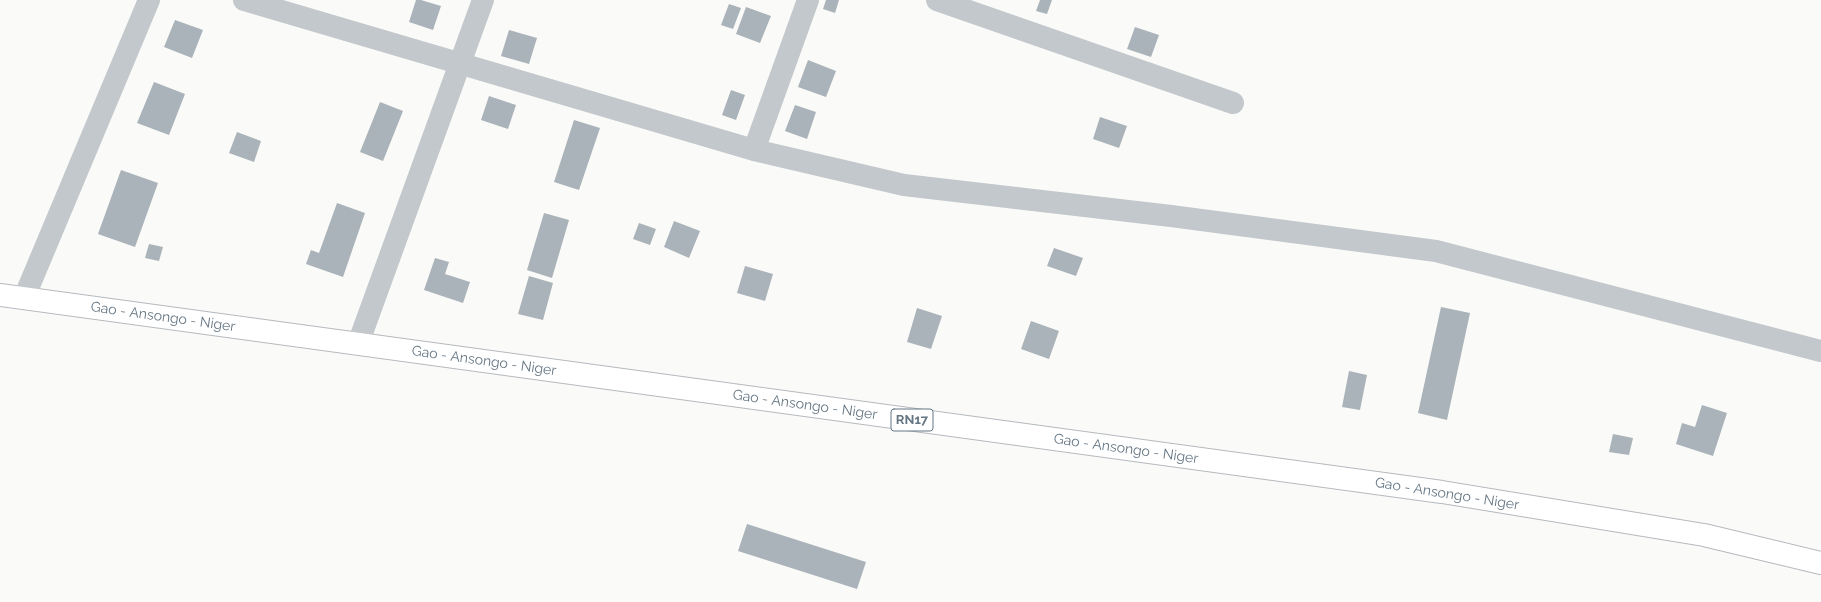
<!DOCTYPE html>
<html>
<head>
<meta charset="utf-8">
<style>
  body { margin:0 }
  canvas { display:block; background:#fafaf8 }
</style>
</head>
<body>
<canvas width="1821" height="602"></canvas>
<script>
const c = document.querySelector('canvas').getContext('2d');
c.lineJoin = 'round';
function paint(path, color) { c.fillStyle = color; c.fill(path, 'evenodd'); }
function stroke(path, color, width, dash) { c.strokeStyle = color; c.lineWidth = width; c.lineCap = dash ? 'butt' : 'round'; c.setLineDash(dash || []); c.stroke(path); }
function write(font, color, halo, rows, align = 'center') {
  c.font = font + ' Raleway,sans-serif'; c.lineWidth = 4; c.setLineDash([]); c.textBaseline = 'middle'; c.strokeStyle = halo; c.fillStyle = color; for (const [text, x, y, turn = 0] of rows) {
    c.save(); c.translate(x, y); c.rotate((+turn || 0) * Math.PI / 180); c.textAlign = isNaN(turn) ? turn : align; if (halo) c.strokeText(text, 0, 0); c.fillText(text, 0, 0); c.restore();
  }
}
paint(new Path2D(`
  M416,0H421L441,6L433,30L409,22Z
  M826,0H839L835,13L823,9Z
  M1040,0H1052L1047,14L1036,11Z
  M729,4L741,8L733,29L721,25Z
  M746,7L771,16L760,43L736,34Z
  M175,20L203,30L192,58L164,47Z
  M1135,27L1159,35L1151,57L1127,49Z
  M509,30L537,38L529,64L501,56Z
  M808,60L836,71L826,97L798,87Z
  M154,82L185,94L169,135L137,123Z
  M731,90L745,95L736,120L722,115Z
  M489,96L516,105L508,129L481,120Z
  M380,102L403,111L383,161L360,152Z
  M795,105L816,112L807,139L785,131Z
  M1100,117L1127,126L1119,148L1093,139Z
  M574,120L600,128L579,190L554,182Z
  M237,132L261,141L254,162L229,153Z
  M121,170L158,183L135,247L98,234Z
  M337,203L365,213L343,277L306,264L311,250L319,253Z
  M544,213L569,220L552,278L527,270Z
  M674,221L700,231L689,258L664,247Z
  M639,223L656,229L650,245L633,239Z
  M149,244L163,247L159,261L145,258Z
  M1054,248L1083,258L1076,276L1047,266Z
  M435,258L449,262L445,274L470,282L463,303L424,290Z
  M745,266L773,274L765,301L737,293Z
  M529,276L553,283L543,320L518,314Z
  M1441,307L1470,313L1447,420L1418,413Z
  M917,308L942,316L931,349L907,342Z
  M1031,321L1059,331L1049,359L1021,349Z
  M1349,371L1367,375L1360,410L1342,407Z
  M1702,405L1727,413L1713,456L1676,444L1682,423L1695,427Z
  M1613,434L1633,438L1629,455L1609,452Z
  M747,524L866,562L857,589L738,551Z`), '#aab3b9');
const primary = new Path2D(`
  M0,295L1442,492L1704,535L1821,563`);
stroke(primary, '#b5babe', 24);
stroke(new Path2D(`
  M244,0L754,150L904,185L1171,216L1436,251L1821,351
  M937,0L1233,103
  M754,150L808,0
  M24,298L149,0
  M358,344L483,0`), '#c3c8cc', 22);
stroke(primary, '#fff', 22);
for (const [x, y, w] of [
  [912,420,42]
]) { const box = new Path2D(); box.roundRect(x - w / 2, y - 11, w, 22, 3); c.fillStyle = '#fff'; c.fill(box); stroke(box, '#657683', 1); }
write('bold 13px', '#657683', null, [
  ["RN17",912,420]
]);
write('14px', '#657683', '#fff', [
  ["Gao - Ansongo - Niger",163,317,8],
  ["Gao - Ansongo - Niger",484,361,8],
  ["Gao - Ansongo - Niger",805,405,8],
  ["Gao - Ansongo - Niger",1126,449,8],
  ["Gao - Ansongo - Niger",1447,494,9]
]);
</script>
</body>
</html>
